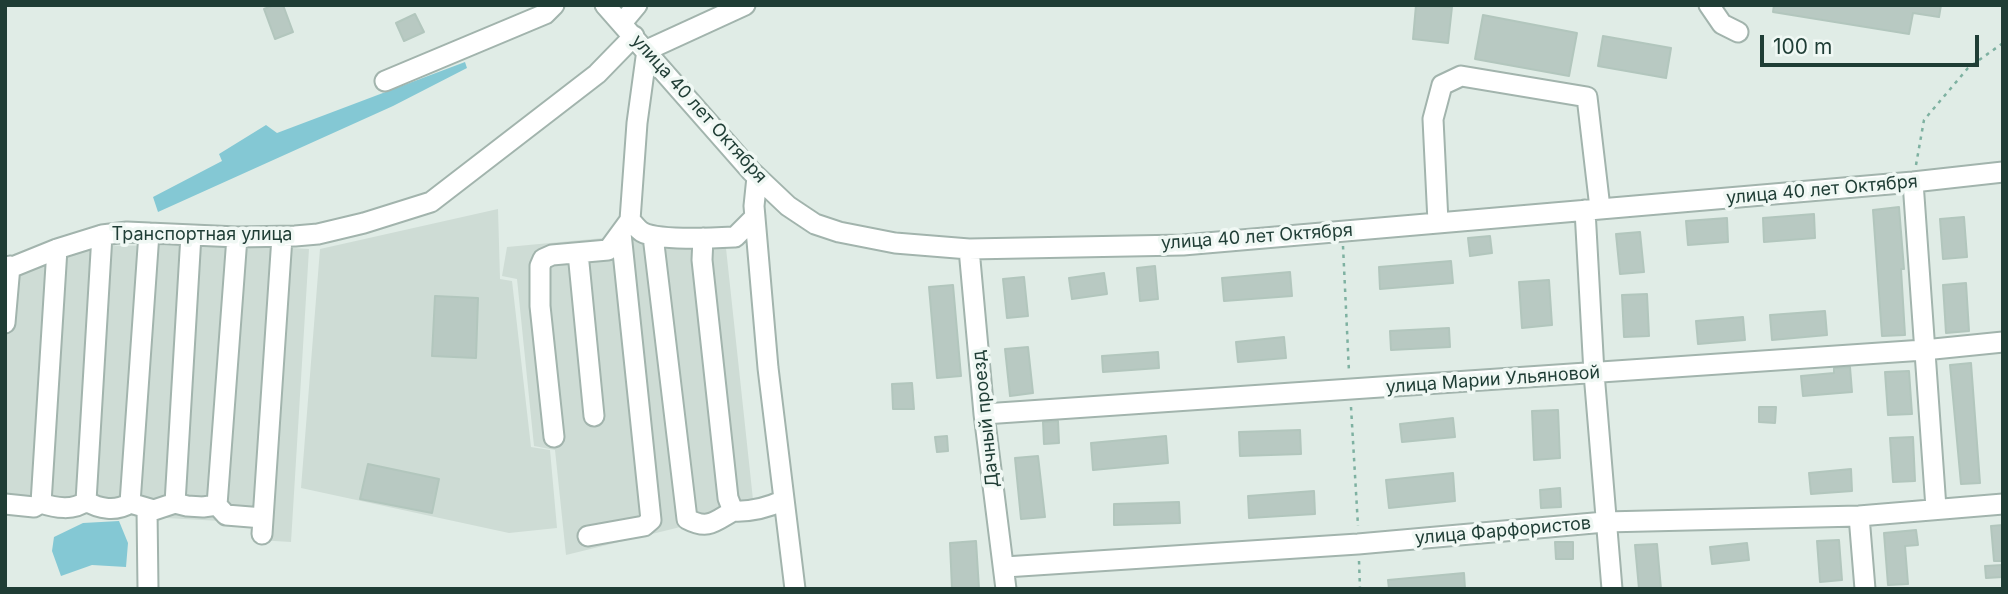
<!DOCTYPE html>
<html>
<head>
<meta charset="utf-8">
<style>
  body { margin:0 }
  #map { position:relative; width:2008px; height:594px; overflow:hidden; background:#e0ece6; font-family:Inter,sans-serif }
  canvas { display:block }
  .frame { position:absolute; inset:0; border:7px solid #1f3d35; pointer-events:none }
  .scale { position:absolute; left:1760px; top:35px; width:219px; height:32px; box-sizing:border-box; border:4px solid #1f3d35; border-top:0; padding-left:9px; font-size:21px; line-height:24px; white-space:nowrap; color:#1f3d35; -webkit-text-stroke:5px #f0f8f4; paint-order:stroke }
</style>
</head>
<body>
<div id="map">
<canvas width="2008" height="594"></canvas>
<div class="frame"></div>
<div class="scale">100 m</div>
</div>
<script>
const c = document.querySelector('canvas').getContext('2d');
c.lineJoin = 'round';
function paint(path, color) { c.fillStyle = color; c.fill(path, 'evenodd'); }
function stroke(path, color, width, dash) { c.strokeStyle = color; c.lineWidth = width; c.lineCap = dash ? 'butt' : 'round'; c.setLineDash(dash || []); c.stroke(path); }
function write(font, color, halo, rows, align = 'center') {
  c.font = font + ' Inter,sans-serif'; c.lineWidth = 7; c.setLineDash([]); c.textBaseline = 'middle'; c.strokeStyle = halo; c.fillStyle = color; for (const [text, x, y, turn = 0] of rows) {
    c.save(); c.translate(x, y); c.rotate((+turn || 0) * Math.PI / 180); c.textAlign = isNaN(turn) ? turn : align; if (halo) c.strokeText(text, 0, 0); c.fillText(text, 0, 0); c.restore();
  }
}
paint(new Path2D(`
  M498,209L500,279L512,281L531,447L550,450L557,528L509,533L301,488L320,249Z
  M636,235L725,239L754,509L566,555L555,450L534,446L517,279L502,276L507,247Z
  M239,245L309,249L291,542L258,540L256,523L5,509V283L17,275L72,246Z`), '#cedcd5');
paint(new Path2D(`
  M465,62L467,68L393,106L158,212L153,197L222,161L219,154L266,125L277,133Z
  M119,521L128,543L126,567L92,565L61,576L52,551L54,537L83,523Z`), '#84c8d4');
const building = new Path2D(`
  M274,5H283L293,32L275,39L264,9Z
  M1416,5L1452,7L1448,43L1413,39Z
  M1774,5H1941L1939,17L1913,13L1909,34L1773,12Z
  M415,14L424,32L404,41L396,23Z
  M1483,15L1577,33L1569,76L1475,59Z
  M1603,36L1671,48L1666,78L1598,66Z
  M1899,207L1904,269H1901L1905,335L1882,336L1873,210Z
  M1814,214L1815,238L1764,242L1763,218Z
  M1964,217L1967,257L1943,259L1940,219Z
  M1727,218L1728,242L1688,245L1686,221Z
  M1640,232L1644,272L1620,274L1616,234Z
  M1490,236L1492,253L1470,256L1468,238Z
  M1451,261L1453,283L1380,289L1379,267Z
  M1155,266L1158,299L1140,301L1137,268Z
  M1290,272L1292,296L1224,301L1222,278Z
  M1104,273L1107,294L1072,299L1069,278Z
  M1024,277L1028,316L1007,318L1003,279Z
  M1549,280L1552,325L1522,328L1519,282Z
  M1966,283L1969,331L1946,333L1943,285Z
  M953,285L961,376L937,378L929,287Z
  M1647,294L1649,336L1624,337L1622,295Z
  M435,296L478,298L476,358L432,356Z
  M1825,311L1827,335L1772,340L1770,315Z
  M1743,317L1745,340L1698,344L1696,321Z
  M1449,328L1450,347L1391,350L1390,331Z
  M1284,337L1286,358L1238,362L1236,342Z
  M1028,347L1033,393L1010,396L1005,349Z
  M1158,352L1159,368L1103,372L1102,356Z
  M1971,363L1980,483L1961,484L1950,365Z
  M1850,367L1852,392L1803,396L1801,376L1834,373V368Z
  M1909,371L1912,414L1888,415L1885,372Z
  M912,383L914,409H893L892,384Z
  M1759,407H1776L1775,423L1759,422Z
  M1558,410L1560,458L1534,460L1532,411Z
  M1453,418L1455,437L1402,442L1400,424Z
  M1058,421L1059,443L1044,444L1043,422Z
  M1300,430L1301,454L1240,456L1239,432Z
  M947,436L948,451L937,452L935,437Z
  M1166,436L1168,463L1093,470L1091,443Z
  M1913,437L1915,481L1893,482L1890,438Z
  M1038,456L1045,517L1021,519L1015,458Z
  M368,464L439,479L432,513L360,499Z
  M1851,469L1852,491L1811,494L1809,473Z
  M1453,473L1455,501L1389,508L1386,480Z
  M1560,488L1561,507L1541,508L1540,490Z
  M1314,491L1315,514L1249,518L1248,496Z
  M1179,502L1180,523L1114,525V504Z
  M2003,525V561H1994L1991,526Z
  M1916,530L1918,545L1905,546L1908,584L1888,585L1884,533Z
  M1839,540L1842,580L1820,582L1817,541Z
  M976,541L979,589H952L950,543Z
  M1555,542H1573V559H1556Z
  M1747,543L1749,560L1712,564L1710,547Z
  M1657,544L1661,589H1639L1635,545Z
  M2003,565V577L1986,578L1985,566Z
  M1464,573L1465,589H1389L1388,580Z`);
paint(building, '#b8c9c2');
stroke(building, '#b2c6bd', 2);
const minor = new Path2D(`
  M605,5L751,171L788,206L815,224L839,232L895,243L969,249L1183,245L1913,182L2003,172
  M1709,5L1722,24L1738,32
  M622,23L637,5
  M385,81L545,14L554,5
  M757,177L754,206L768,368L795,589
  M1913,182L1936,508
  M1585,210L1594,373L1612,589
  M630,220C634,224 637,229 642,232C658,241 715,238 735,237L755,217
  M1438,222L1433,119L1442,85L1461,76L1587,97L1600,208
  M653,236L687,519C708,530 714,522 733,511
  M237,237L217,505L226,515L263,518
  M703,238L702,260L728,498L733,511C752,512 767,508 784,500
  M969,249L984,414L1006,589
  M578,253L594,416
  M5,270L57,249L102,235L127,232L237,237L295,236L318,234L364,223L431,202L597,74L634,36
  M5,323L10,266
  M984,414L1924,350L2003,342
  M554,437L540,306V266L543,259L552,255L608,250L630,220L637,123L647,50L745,5
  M86,501L102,235
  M41,503L57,249
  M130,503L149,233
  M175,503L191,235
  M5,504L34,507L41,503C55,508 74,511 86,501C99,509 116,512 130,503L154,510L175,503L187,506L203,507L217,505
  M147,509L148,589
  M1859,516L1865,589
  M262,534L282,237
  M588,536L644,526L651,520L621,233
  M1005,567L1358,544L1605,522L1859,516L2003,504`);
stroke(minor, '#a2b4ad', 23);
stroke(new Path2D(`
  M1916,165L1924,120L1968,68L2003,43
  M1343,246L1349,372
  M1351,407L1358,526
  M1359,561L1360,589`), '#7eb1a1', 2.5, [3.5, 5]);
stroke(minor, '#fff', 19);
write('18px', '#1f3d35', '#f0f8f4', [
  ["улица 40 лет Октября",699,109,48],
  ["улица 40 лет Октября",1822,190,-5],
  ["Транспортная улица",202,235],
  ["улица 40 лет Октября",1257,237,-4],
  ["улица Марии Ульяновой",1493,380,-4],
  ["Дачный проезд",986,419,-96],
  ["улица Фарфористов",1503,531,-5]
]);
</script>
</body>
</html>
